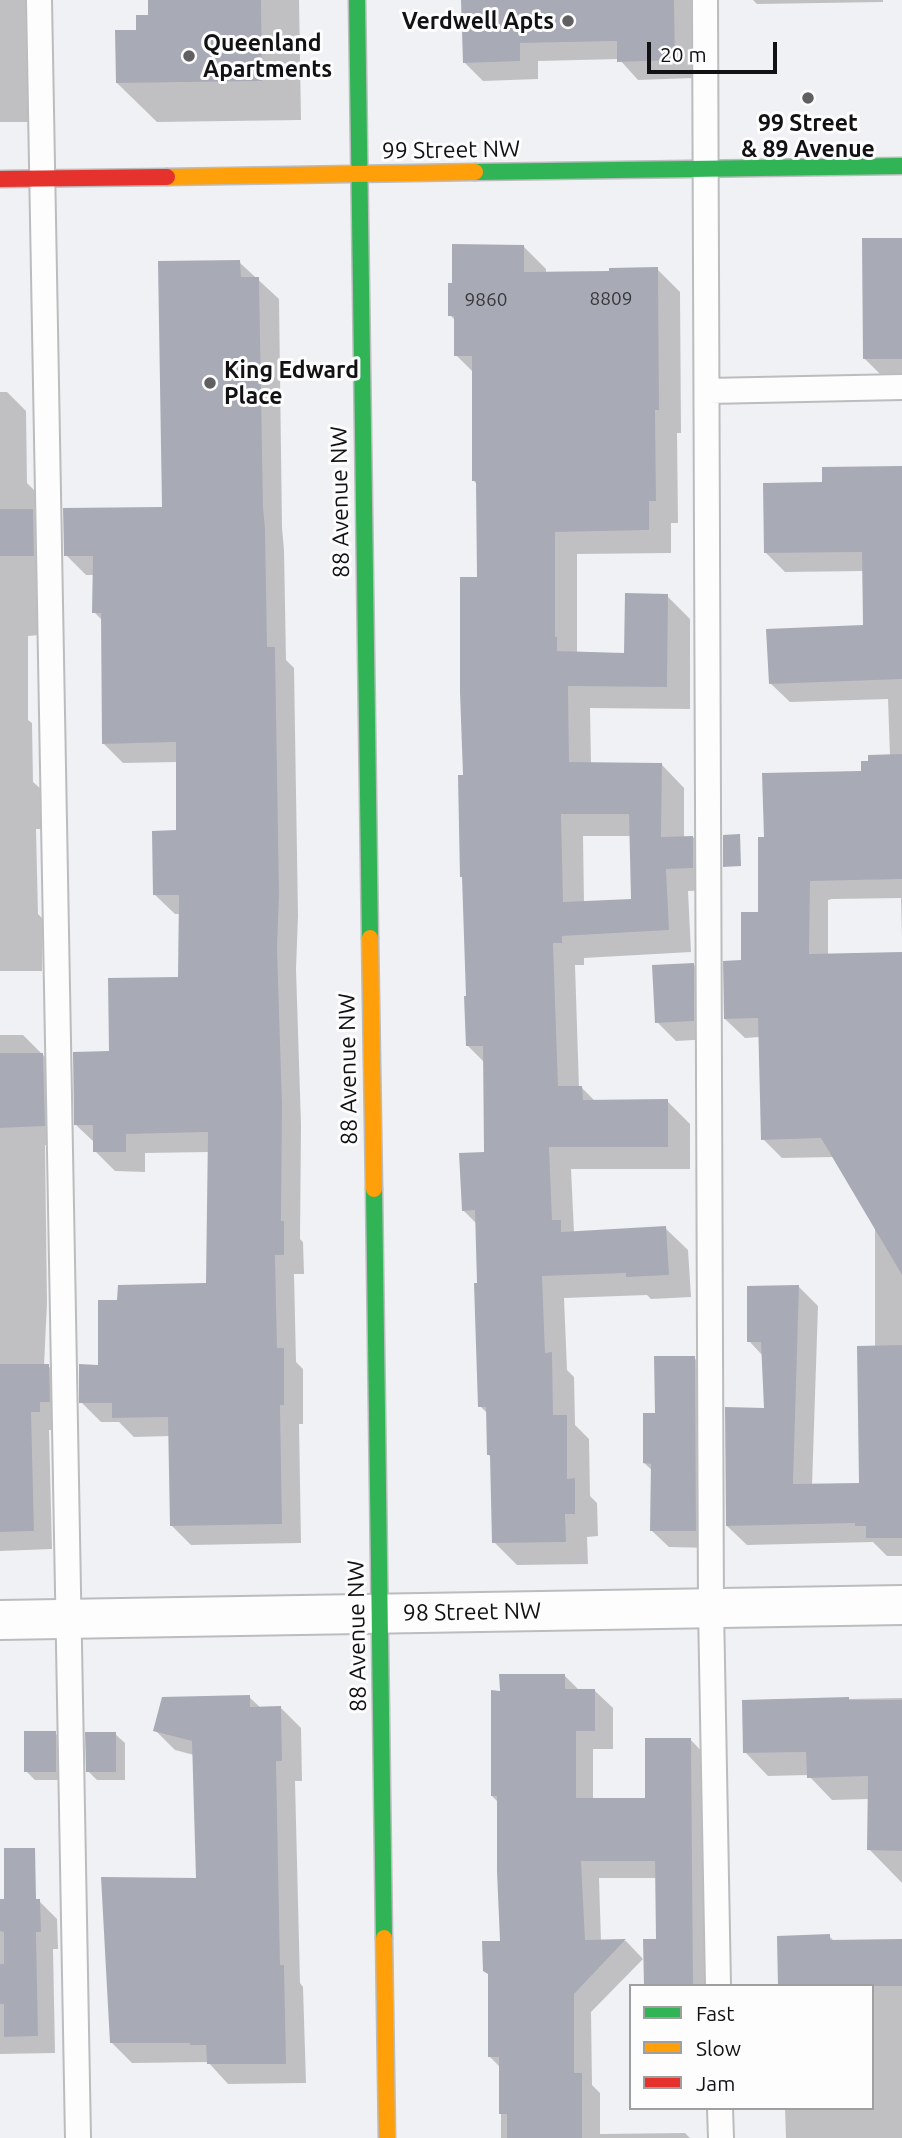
<!DOCTYPE html>
<html>
<head>
<meta charset="utf-8">
<style>
  body { margin:0 }
  #map { position:relative; width:902px; height:2138px; overflow:hidden; background:#f0f1f4; font-family:Ubuntu,sans-serif }
  canvas { display:block }
  .legend { position:absolute; left:629px; top:1984px; width:245px; height:126px; box-sizing:border-box; background:#fdfdfe; border:2px solid #9f9fa0; margin:0; padding:9px 12px; list-style:none; font-size:21px; color:#121214 }
  .legend li { display:flex; align-items:center; gap:14px; height:35px }
  .legend b { width:35px; border:2px solid #9f9fa0 }
  .scale { position:absolute; left:647px; top:42px; width:130px; height:32px; box-sizing:border-box; border:4px solid #121214; border-top:0; padding-left:9px; font-size:21px; line-height:24px; white-space:nowrap; color:#121214; -webkit-text-stroke:5px #fdfdfe; paint-order:stroke }
</style>
</head>
<body>
<div id="map">
<canvas width="902" height="2138"></canvas>
<ul class="legend">
<li><b style="height:9px;background:#30b455"></b>Fast</li>
<li><b style="height:9px;background:#ff9f0a"></b>Slow</li>
<li><b style="height:9px;background:#e5322d"></b>Jam</li>
</ul>
<div class="scale">20 m</div>
</div>
<script>
const c = document.querySelector('canvas').getContext('2d');
c.lineJoin = 'round';
function paint(path, color) { c.fillStyle = color; c.fill(path, 'evenodd'); }
function stroke(path, color, width, dash) { c.strokeStyle = color; c.lineWidth = width; c.lineCap = dash ? 'butt' : 'round'; c.setLineDash(dash || []); c.stroke(path); }
function write(font, color, halo, rows, align = 'center') {
  c.font = font + ' Ubuntu,sans-serif'; c.lineWidth = 6; c.setLineDash([]); c.textBaseline = 'middle'; c.strokeStyle = halo; c.fillStyle = color; for (const [text, x, y, turn = 0] of rows) {
    c.save(); c.translate(x, y); c.rotate((+turn || 0) * Math.PI / 180); c.textAlign = isNaN(turn) ? turn : align; if (halo) c.strokeText(text, 0, 0); c.fillText(text, 0, 0); c.restore();
  }
}
paint(new Path2D(`
  M0,0H37L34,122H0Z
  M150,0H299L301,120L157,122L117,83L138,31L150,17Z
  M463,0H692L693,78L638,80L619,59L538,61V79L483,81L464,62Z
  M753,0H883V2L757,4Z
  M902,240V391H897L865,359Z
  M523,246L546,269V273H610L657,269L680,292L681,433H677L678,523H671V553L577,554V654L626,655L667,596L690,619V709L590,708L591,764L662,765L684,788V838L693,837L715,860L716,890L688,891L691,952L584,958V965H575L579,1088H582L596,1102L667,1101L690,1124V1169H571L574,1233L665,1228L688,1250L691,1297L651,1299L647,1295L564,1298L567,1370L574,1377L575,1425L589,1439L590,1496L597,1503L598,1536L587,1537L588,1564L517,1565L494,1542L492,1458L489,1455L488,1414L480,1406L477,1224L463,1210L485,1153V1063L468,1046L465,776L479,579L477,484L474,481V373L456,355V321L450,315ZM583,836H631L632,900L584,903Z
  M239,262L279,299L282,528L284,550L286,660L294,668L298,916L296,969L301,1125L300,1239L303,1242L304,1274H294L296,1362L303,1369V1424H299L301,1543L191,1545L171,1525L170,1436L134,1437L119,1422H101L81,1402L100,1366L119,1302L208,1285L209,1152L145,1153V1172L115,1171L95,1151V1143L76,1125L111,1053L180,979V914H175L155,895L178,832V762L123,763L103,743V621L94,612L95,575H86L66,555L164,508Z
  M0,392H7L26,411L27,483L38,494L52,574H37L39,635L28,636V720L32,723L33,782L41,789L42,829H36L38,914L43,919L42,971H0Z
  M902,468V938L901,898L832,899L828,900V955L902,954V1556H887L873,1542L747,1545L727,1526L766,1410L763,1356L749,1341L799,1287L818,1306L812,1486L861,1485L875,1348V1226L834,1157L782,1158L763,1139L760,1037L745,1038L725,1019L742,962L760,914L765,839L862,773L890,756L888,699L790,702L770,683L865,626L864,571L785,572L766,553L824,483Z
  M693,964L712,983V1039L676,1041L657,1022Z
  M0,1035H23L61,1073L63,1145H45L47,1303L44,1366H48L67,1384L58,1430H49L52,1549L0,1551Z
  M694,1358L712,1375V1548L669,1547L651,1530L653,1471L644,1463L657,1414Z
  M565,1676L579,1690H594L613,1708V1749H593V1800L647,1799L690,1739L708,1758L710,1986H646L658,1941L657,1878H599L601,1942L626,1941L643,1959L591,2012L592,2085L600,2093V2134L685,2133L690,2138H501V2068L490,2057L502,1942L498,1802L492,1796L501,1692Z
  M249,1697L262,1709L281,1708L301,1728L302,1781H295L300,1983L303,1987L306,2083L228,2084L208,2062L132,2063L112,2043L197,1880L194,1755L175,1750L155,1730Z
  M902,1698V1883L869,1849V1799L832,1800L808,1775L768,1776L745,1752L743,1701Z
  M55,1733L64,1742L65,1780H35L26,1771Z
  M115,1734L125,1743V1780H97L88,1771Z
  M0,1901H39L57,1919L58,1949H53L55,2053L0,2054Z
  M829,1936L834,1941H902V2138H786L785,2108H872V1986H780Z`), '#0003');
paint(new Path2D(`
  M148,0H261L262,81L116,83L115,30H136V15H148Z
  M461,0H674L675,60L617,62V41L520,43V61L463,63Z
  M862,238H902V359H863Z
  M452,244L524,245V272L609,271V268L658,267L659,410H655L656,501H649V530L555,532V637H557V651L624,653L625,593L668,594L667,687L568,686L569,762L662,763L661,837L693,836V868L666,869L669,930L562,936V943H553L558,1086H582L583,1100L668,1099V1147H549L552,1220H561V1232L666,1226L669,1275L626,1277V1273L542,1276L545,1353L552,1352L553,1415H567V1479L575,1478V1514H565L566,1542L492,1543L490,1455H487L486,1407H478L474,1283H477L475,1210L462,1211L459,1153L484,1152L483,1046H466L464,996H466L462,877H460L458,775H463L460,692V577H477L476,481H472V356H454V316H448V283H452ZM561,814H629L631,899L563,902Z
  M240,260L241,277H259L263,507L265,528L267,647H275L279,895L277,948L282,1104L281,1221H284V1255H275L277,1348H284V1405H280L282,1524L170,1526L168,1417L112,1418V1403H79V1364L98,1365V1300H117L118,1285L206,1283L208,1132L126,1134V1152H93V1125H74L73,1052L109,1051L108,978L178,977L179,895H153L152,831L176,830V742L102,744L101,613H92L93,556H64L63,508L162,507L158,261Z
  M902,466V679L769,684L766,629L863,625L862,552L764,553L763,483L822,482V467Z
  M0,509H33L34,556H0Z
  M902,754V879L810,881L809,954L902,952V1275L821,1138L761,1140L758,1018L724,1019L723,961L741,960V912H758V837H764L762,773L861,771V761H868V755Z
  M740,834L741,866L723,867V835Z
  M694,963V1021L655,1023L652,965Z
  M0,1053H43L45,1126L0,1128Z
  M799,1285L793,1484L859,1483L857,1346L902,1345V1538H866V1526H855V1523L726,1526L725,1407L764,1408L761,1342H747V1286Z
  M654,1356H695L696,1531H650L651,1464L643,1463V1413H655Z
  M0,1364H49L50,1402H40V1412H31L34,1531L0,1532Z
  M499,1674H565V1689H595V1731H576V1798H645V1738H691L693,1986H644L643,1939H656L655,1861H581L585,1940L626,1939L574,1994V2073H582V2138H507V2114H499V2057H488V1974L483,1971L482,1941H500L497,1871V1796H491V1690L500,1691Z
  M250,1695V1707L281,1706L282,1761H276L280,1965H284L286,2064H207L206,2045H190V2043H110L101,1877L196,1878L192,1741L153,1731L162,1697Z
  M849,1697V1700H902V1851L867,1850L868,1776L807,1778L806,1752L743,1753L742,1700Z
  M24,1731H56V1772H24Z
  M85,1732H116V1772H86Z
  M4,1848H35L36,1899H40L41,1932H36L38,2036L4,2037V2004H0V1964H4V1932L0,1931V1899H4Z
  M830,1934V1940L902,1939V1986H778L777,1936Z`), '#a8abb6');
const lane = new Path2D(`
  M39,0L78,2138
  M705,0L711,1608L718,1986
  M708,391L902,387
  M720,2108L721,2138`);
const street = new Path2D(`
  M0,1620L902,1605`);
const fast = new Path2D(`
  M357,0L370,938
  M475,172L902,166
  M374,1189L384,1938`);
const slow = new Path2D(`
  M167,177L475,172
  M370,938L374,1189
  M384,1938L387,2138`);
const jam = new Path2D(`
  M0,179L167,177`);
stroke(lane, '#bbbcbe', 28);
stroke(street, '#bbbcbe', 42);
stroke(fast, '#bbbcbe', 19);
stroke(slow, '#bbbcbe', 19);
stroke(jam, '#bbbcbe', 19);
stroke(lane, '#fdfdfd', 24);
stroke(street, '#fdfdfd', 38);
stroke(fast, '#30b455', 16);
stroke(slow, '#ff9f0a', 16);
stroke(jam, '#e5322d', 16);
for (const [x, y, r, color] of [
  [568,21,7,"#606062"],
  [189,56,7,"#606062"],
  [808,98,7,"#606062"],
  [210,383,7,"#606062"]
]) { const dot = new Path2D(); dot.arc(x, y, r, 0, 2 * Math.PI); c.fillStyle = color; c.fill(dot); stroke(dot, '#fdfdfe', 2.5); }
write('19px', '#38383c', null, [
  ["8809",611,299],
  ["9860",486,300]
]);
write('bold 23px', '#121214', '#fdfdfe', [
  ["Verdwell Apts",554,21,"right"],
  ["Queenland",203,43],
  ["Apartments",203,69],
  ["99 Street",808,123,"center"],
  ["& 89 Avenue",808,149,"center"],
  ["King Edward",224,370],
  ["Place",224,396]
], 'left');
write('23px', '#121214', '#fdfdfe', [
  ["99 Street NW",451,150,-1],
  ["88 Avenue NW",340,502,-91],
  ["88 Avenue NW",348,1069,-91],
  ["98 Street NW",472,1612,-1],
  ["88 Avenue NW",357,1636,-91]
]);
</script>
</body>
</html>
